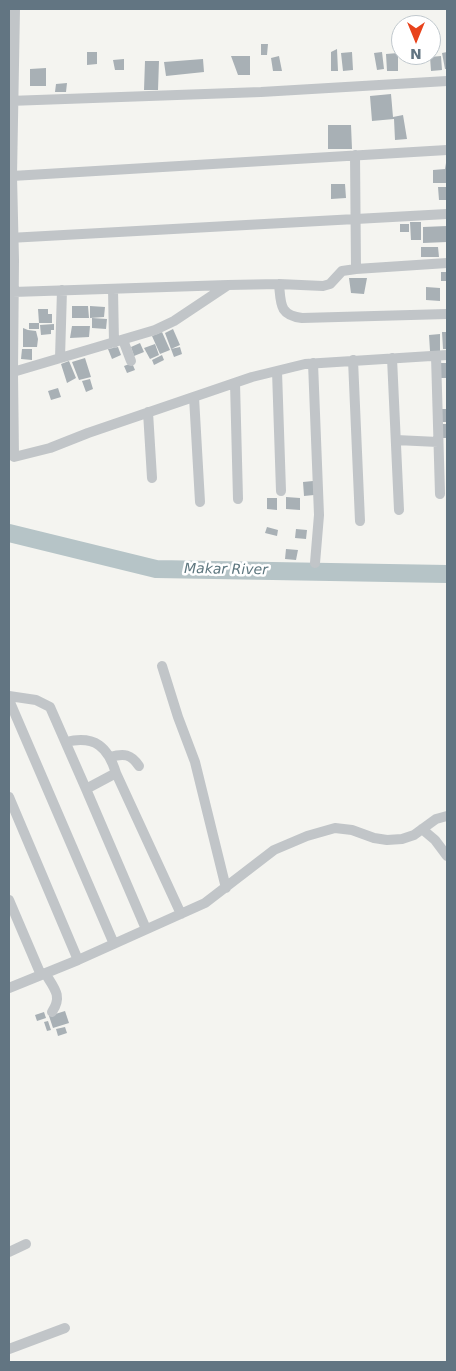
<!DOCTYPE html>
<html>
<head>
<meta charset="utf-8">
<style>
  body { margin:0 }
  #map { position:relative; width:456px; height:1371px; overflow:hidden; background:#f4f4f0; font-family:"DejaVu Sans",sans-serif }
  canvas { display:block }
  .frame { position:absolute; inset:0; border:10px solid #627582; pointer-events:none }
  .north { position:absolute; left:391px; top:15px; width:50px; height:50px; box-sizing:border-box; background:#fff; border:1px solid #c0c8cd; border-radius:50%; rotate:180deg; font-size:14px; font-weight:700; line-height:20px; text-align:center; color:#627582 }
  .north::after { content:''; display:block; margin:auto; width:18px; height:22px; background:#e8431c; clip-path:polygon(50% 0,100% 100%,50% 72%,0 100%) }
</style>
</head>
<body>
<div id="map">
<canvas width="456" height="1371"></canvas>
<div class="frame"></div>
<div class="north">N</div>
</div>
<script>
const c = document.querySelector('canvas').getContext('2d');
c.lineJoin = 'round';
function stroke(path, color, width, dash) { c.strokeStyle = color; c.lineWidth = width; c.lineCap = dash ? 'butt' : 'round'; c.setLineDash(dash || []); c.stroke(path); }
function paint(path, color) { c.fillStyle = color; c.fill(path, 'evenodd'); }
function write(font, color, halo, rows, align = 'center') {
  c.font = font + ' "DejaVu Sans",sans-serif'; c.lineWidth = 5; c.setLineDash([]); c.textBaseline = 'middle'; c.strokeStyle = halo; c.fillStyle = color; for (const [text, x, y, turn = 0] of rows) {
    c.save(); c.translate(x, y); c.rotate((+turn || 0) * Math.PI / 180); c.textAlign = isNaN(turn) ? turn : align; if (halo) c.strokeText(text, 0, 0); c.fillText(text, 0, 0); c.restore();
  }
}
stroke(new Path2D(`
  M9,533L156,569L447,574`), '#b6c4c7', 18);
paint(new Path2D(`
  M261,44H268L267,55H261Z
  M337,49L338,71H331V52Z
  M87,52H97V64L87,65Z
  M352,52L353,70L343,71L341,53Z
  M382,52L384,69L377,70L374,53Z
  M447,52V69H445L442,53Z
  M398,53V71H387L386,54Z
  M231,56H250V75H238Z
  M279,56L282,71H273L271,58Z
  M441,56L442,70L431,71L430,57Z
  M124,59V70H115L113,60Z
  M203,59L204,72L166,76L164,62Z
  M145,61H159L158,90H144Z
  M46,68V86H30V69Z
  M67,83L66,92H55L56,84Z
  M391,94L393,117L403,115L407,139L395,140L394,119L372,121L370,96Z
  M328,125H351L352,149H328Z
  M446,163H447V183H433V170L445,169Z
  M331,184H345L346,198L331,199Z
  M438,187H447V200H439Z
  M410,222H421V240H411Z
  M400,224H409V232H400Z
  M447,226V242L423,243V227Z
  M421,247H438L439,257H421Z
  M441,272H447V281H441Z
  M349,278H367L364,294L351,293Z
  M426,287L440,288V301L426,300Z
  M72,306H88L89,318H72Z
  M90,306L105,307L104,317L90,318Z
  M38,309H48V314H52V323H39Z
  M92,318L107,319L106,329L92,328Z
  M29,323H39V329H29Z
  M54,324V330H51V334L41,335L40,325Z
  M72,326H90L89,337L70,338Z
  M23,328L28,330L36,331L38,339L37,347H23Z
  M173,329L180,345L171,349L165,333Z
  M162,332L170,350L160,354L152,336Z
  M442,332H447V349H443Z
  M440,334V351H430L429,335Z
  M140,343L144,352L134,356L131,347Z
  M155,344L159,355L150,359L144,348Z
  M118,347L121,355L112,359L108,349Z
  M180,347L182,354L174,357L171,349Z
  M22,349H32V360L21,359Z
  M162,355L164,360L154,365L152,360Z
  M85,358L91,377L79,380L72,362Z
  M69,361L76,378L67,383L61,364Z
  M132,363L135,370L127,373L124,366Z
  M441,363H447V378H441Z
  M90,379L93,389L86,392L82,381Z
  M58,388L61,397L51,400L48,391Z
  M441,409H447V422H441Z
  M443,424H447V438H443Z
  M313,481L314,495L304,496L303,482Z
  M286,497L300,498V510L286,509Z
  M267,498H277V510L267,509Z
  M267,527L278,530L277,536L265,533Z
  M296,529L307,530L306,539L295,538Z
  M286,549L298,550L296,560L285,559Z
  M65,1011L69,1023L53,1028L49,1016Z
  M44,1012L46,1018L37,1021L35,1015Z
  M48,1021L51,1030L47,1031L44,1022Z
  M65,1027L67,1033L58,1036L56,1029Z`), '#a8b0b5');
stroke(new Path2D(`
  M15,9L12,176L14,260L13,372L14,457L50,448L88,433L252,377L305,364L447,355
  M9,101L261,92L447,81
  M355,155L356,269L447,263
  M12,176L447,150
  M9,238L447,214
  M279,284C281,304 279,315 302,318L447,314
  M113,289L114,343
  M13,292L228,285L279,284L323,286L330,284L342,271L356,269
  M123,340L131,361
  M436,356L440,494
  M60,358L62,290
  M392,358L399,510
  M353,360L360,521
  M313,363L319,515L315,563
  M277,371L281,491
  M13,372L155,330L174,321L228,285
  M235,383L238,499
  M194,397L200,502
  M148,412L152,478
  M396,440L438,442
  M162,666L178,717L195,762L226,888
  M9,696L36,700L50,707L86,789L116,773L181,914
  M9,700L114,944
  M66,742C95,735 108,747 116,773
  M110,757C124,753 131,754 139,766
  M86,789L146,929
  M9,797L78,960
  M422,829L435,840L447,856
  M9,900L41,975
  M45,973C54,988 63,996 52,1012
  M9,988L78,960L205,903L274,850L307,836L335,828L352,830L374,838L387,840L402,839L414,835L436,819L447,816
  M9,1252L26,1244
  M9,1349L65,1328`), '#c1c5c8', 10);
write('italic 14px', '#5e777f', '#fff', [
  ["Makar River",226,570,1]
]);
</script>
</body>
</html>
